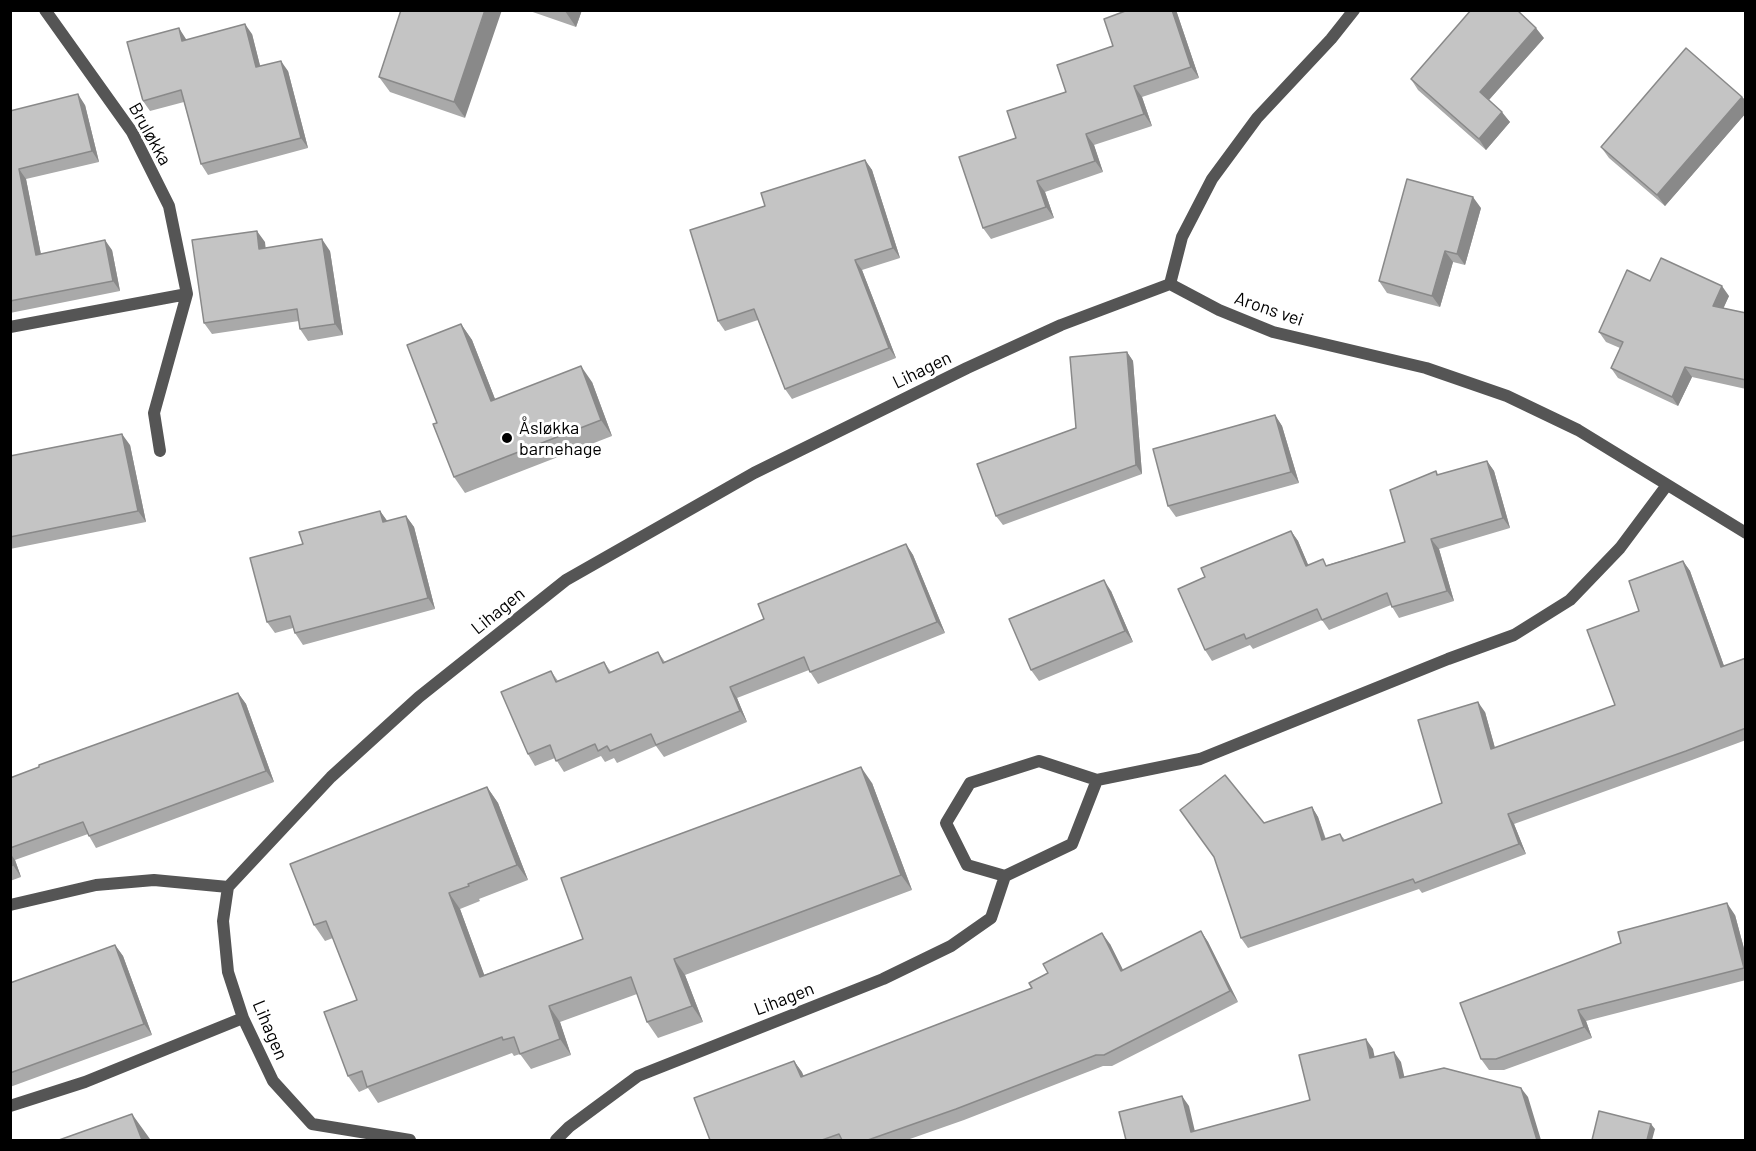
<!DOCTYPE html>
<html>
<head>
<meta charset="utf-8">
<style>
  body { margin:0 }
  #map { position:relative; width:1756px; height:1151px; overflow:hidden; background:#fff; font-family:Barlow,sans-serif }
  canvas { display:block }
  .frame { position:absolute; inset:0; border:12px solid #000; pointer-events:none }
</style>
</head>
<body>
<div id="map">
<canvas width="1756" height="1151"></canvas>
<div class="frame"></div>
</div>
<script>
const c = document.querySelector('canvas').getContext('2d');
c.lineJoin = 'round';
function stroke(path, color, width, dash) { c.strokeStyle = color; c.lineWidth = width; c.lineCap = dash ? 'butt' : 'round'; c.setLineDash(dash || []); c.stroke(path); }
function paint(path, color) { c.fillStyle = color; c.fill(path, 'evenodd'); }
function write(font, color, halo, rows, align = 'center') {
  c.font = font + ' Barlow,sans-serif'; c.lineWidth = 6; c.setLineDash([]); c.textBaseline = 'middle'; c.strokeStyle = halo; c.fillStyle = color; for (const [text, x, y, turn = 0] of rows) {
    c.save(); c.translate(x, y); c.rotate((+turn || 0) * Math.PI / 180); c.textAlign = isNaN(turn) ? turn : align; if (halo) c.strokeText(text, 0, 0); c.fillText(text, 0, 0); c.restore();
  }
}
stroke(new Path2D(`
  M45,10L132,132L169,206L187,294L154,413L160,451
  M1354,10L1331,39L1257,118L1212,179L1182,237L1170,284L1219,310L1273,332L1426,368L1507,396L1578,430L1746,533
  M10,327L187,294
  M1097,780L1072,844L1005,876L967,865L946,823L970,783L1039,761L1097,780L1200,759L1448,659L1514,635L1570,600L1620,548L1667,485
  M10,905L96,885L154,880L228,887
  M10,1106L85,1082L243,1018
  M410,1140L312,1124L273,1081L243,1018L228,972L223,921L228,887L331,777L419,697L566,580L754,473L967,368L1061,325L1170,284
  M556,1140L569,1127L638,1076L883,979L951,946L991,918L1005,876`), '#555', 12);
paint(new Path2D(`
  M401,10L465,118L390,92L379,77Z
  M527,10H582L576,27Z
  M1176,10L1199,78L1142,97L1152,126L1094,145L1103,172L1045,192L1054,218L991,239L983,228L1016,138L1113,46Z
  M252,34L260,66L288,71L308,148L208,175L201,164L184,102L150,111L143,101L186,40Z
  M1544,38L1489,100L1510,122L1486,150L1418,90L1411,79Z
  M1742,97L1746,101V113L1665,206L1609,158L1601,147Z
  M85,105L99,162L26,179L41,254L112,250L120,291L10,313V111Z
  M865,160L872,170L900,258L862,270L896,358L792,399L785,389L758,320L725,331L718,321L765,206Z
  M1481,208L1465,265L1453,262L1440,307L1387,293L1379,281Z
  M265,242V248L330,251L343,335L308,341L300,329L299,321L212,334L204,323Z
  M1650,281L1729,296L1723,308L1746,313V389L1692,377L1678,406L1618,378L1611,368L1620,348L1606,342L1599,332Z
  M461,324L472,340L495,399L592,382L612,436L465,493L454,477L437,423Z
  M1127,352L1133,361L1142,474L1003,525L996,516L1076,428Z
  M1275,415L1282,426L1299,483L1176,517L1168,506Z
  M130,445L146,522L10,549V456Z
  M1487,461L1494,471L1510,528L1439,549L1454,601L1399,618L1391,605L1329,630L1322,620L1253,649L1250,645L1212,661L1205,650V577L1291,531L1298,541L1308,565H1327L1405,542L1436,471L1438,475Z
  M380,511L387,521L406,516L414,527L435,609L303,645L295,633L293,628L275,633L267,622L303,544Z
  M906,544L913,555L945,633L818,684L809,670L737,698L747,722L664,757L656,746L617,763L614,758L605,762L601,756L564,772L555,758L535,766L528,754L551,671L558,681L604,662L611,672L658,652L665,662L764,619Z
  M1683,561L1690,571L1724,666L1746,658V740L1692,760L1514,824L1526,854L1422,893L1419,889L1248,948L1241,938L1264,823L1312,807L1318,817L1326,839L1340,834L1345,840L1442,803L1485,712L1495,748L1615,705L1639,611Z
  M1111,591L1133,642L1039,681L1031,670Z
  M238,693L246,704L274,782L96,848L88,834L15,860L21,877L10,881V778Z
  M872,783L912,890L685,975L703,1022L658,1038L647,1022L637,994L560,1022L571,1055L531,1069L520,1054L514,1056L512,1053L378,1103L368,1088L359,1092L348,1076L357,1000L333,938L325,941L314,925L487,787L498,803L528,880L479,899L480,901L460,909L484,975L583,939Z
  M1735,915L1746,956V980L1586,1021L1592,1038L1504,1070H1489L1481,1059Z
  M1201,931L1208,942L1238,1002L1112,1066H1103L964,1120L907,1140H710L794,1061L804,1076L1032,988L1110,944L1123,970Z
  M115,945L123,956L152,1035L10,1087V983Z`), '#a9a9a9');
paint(new Path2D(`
  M485,10H502L465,118L454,102Z
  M566,10H582L576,27L565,11Z
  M1172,10H1176L1199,78L1191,67Z
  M245,24L252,34L263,77L256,67Z
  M179,28L186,39L190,51L182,41Z
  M1536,28L1544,38L1487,102L1480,92Z
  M281,61L288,71L308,148L301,138Z
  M1134,86L1142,97L1152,126L1144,114Z
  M78,94L85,105L99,162L92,151Z
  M1742,97L1746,101V113L1665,206L1657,195Z
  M1502,112L1510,122L1486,150L1479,139Z
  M1086,134L1094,145L1103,172L1095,161Z
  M865,160L872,170L900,258L893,248Z
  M19,169L26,179L43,265L36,255Z
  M1037,181L1045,192L1054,218L1046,207Z
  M1473,197L1481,208L1465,265L1457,254Z
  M257,231L265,242L267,260L259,249Z
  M322,239L330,251L343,335L335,324Z
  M105,240L112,250L120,291L113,281Z
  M1445,251L1453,262L1440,307L1432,296Z
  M855,260L862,270L896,358L889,348Z
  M1722,286L1729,296L1720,316L1713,306Z
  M461,324L472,340L502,417L491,401Z
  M1127,352L1133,361L1142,474L1136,465Z
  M581,366L592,382L612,436L601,420Z
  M1685,367L1692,377L1678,406L1672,397Z
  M1275,415L1282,426L1299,483L1291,472Z
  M122,434L130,445L146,522L138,511Z
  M1487,461L1494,471L1510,528L1503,518Z
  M380,511L388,522H383Z
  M406,516L414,527L435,609L428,598Z
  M1291,531L1298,541L1313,576L1306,566Z
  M1431,539L1439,549L1454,601L1447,591Z
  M906,544L913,555L945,633L937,622Z
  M1683,561L1690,571L1728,677L1721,667Z
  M1104,580L1111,591L1133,642L1125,631Z
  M730,687L737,698L747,722L740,711Z
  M238,693L246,704L274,782L266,771Z
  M1478,702L1485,712L1498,759L1491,749Z
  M861,767L872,783L912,890L901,875Z
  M487,787L498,803L528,880L517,865Z
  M1312,807L1318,817L1329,850L1322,840Z
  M1508,814L1514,824L1526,854L1519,844Z
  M10,853L15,860L21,877L13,865L10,857Z
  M449,893L460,909L491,993L480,977Z
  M1727,903L1735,915L1746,956V971L1744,968Z
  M1201,931L1208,942L1238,1002L1230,991Z
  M1102,933L1110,944L1129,982L1121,971Z
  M115,945L123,956L152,1035L144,1024Z
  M674,959L685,975L703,1022L692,1006Z
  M549,1006L560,1022L571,1055L560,1039Z
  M1578,1010L1586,1021L1592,1038L1584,1027Z
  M1366,1039L1373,1049L1377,1068L1370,1058Z
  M1394,1052L1401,1062L1407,1088L1400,1078Z
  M794,1061L802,1072L808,1088L801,1077Z
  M1521,1088L1528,1097L1541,1140H1537Z
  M1182,1096L1189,1106L1197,1140L1191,1132Z
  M132,1114L150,1139V1140H142Z
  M1651,1124L1655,1129L1652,1140H1647Z`), '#898989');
const building = new Path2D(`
  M401,10H485L454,102L379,77Z
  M1128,10H1172L1191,67L1134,86L1144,114L1086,134L1095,161L1037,181L1046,207L983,228L959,157L1016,138L1007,111L1066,92L1057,65L1113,46L1104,19Z
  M1471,10H1517L1536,28L1480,92L1502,112L1479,139L1411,79Z
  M245,24L256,67L281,61L301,138L201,164L181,90L143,101L127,42L179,28L182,41Z
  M1686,48L1742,97L1657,195L1601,147Z
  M78,94L92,151L19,169L36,255L105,240L113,281L10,301V111Z
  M865,160L893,248L855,260L889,348L785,389L754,309L718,321L690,230L765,206L761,193Z
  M1407,179L1473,197L1457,254L1445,251L1432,296L1379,281Z
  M257,231L259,249L322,239L335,324L300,329L297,309L204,323L192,240Z
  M1661,258L1722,286L1713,306L1746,313V380L1685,367L1672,397L1611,368L1623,342L1599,332L1627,270L1650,281Z
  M461,324L491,401L581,366L601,420L454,477L433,424L437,423L407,345Z
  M1127,352L1136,465L996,516L977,464L1076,428L1070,357Z
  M1275,415L1291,472L1168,506L1153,449Z
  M122,434L138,511L10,537V456Z
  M1487,461L1503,518L1431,539L1447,591L1392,607L1387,593L1322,620L1317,609L1246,639L1244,634L1205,650L1178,589L1205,577L1201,568L1291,531L1306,566L1323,559L1326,566L1405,542L1390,490L1436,471L1437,475Z
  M380,511L383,522L406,516L428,598L295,633L290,616L267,622L250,558L303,544L299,532Z
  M906,544L937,622L810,672L804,657L730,687L740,711L656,745L651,734L610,751L607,746L598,751L595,744L556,761L550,745L528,754L501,692L551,671L556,682L604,662L609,673L658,652L663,663L764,619L758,604Z
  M1683,561L1721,667L1746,658V728L1686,751L1508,814L1519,844L1415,883L1413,879L1241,938L1214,857L1180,810L1225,775L1264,823L1312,807L1322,840L1340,834L1343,841L1442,803L1418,720L1478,702L1491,749L1615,705L1587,630L1639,611L1629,581Z
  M1104,580L1125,631L1031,670L1009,619Z
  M238,693L266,771L89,836L83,822L10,848V778L39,767V765Z
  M861,767L901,875L674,959L692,1006L647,1022L631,977L549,1006L560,1039L520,1054L514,1037L503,1040L502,1037L367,1087L362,1071L348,1076L324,1012L357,1000L326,921L314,925L290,864L487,787L517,865L468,884L469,886L449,893L480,977L583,939L561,878Z
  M10,857L13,865L10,867Z
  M1727,903L1744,968L1578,1010L1584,1027L1496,1059H1481L1460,1003L1621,943L1618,932Z
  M1201,931L1230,991L1104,1055H1096L956,1109L868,1140H842L839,1134L822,1140H710L694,1098L794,1061L801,1077L1032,988L1029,983L1048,973L1043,964L1102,933L1121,971Z
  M115,945L144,1024L10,1073V983Z
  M1366,1039L1370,1058L1394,1052L1400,1078L1444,1068L1521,1088L1537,1140H1126L1119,1112L1182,1096L1191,1132L1310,1100L1299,1055Z
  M1599,1111L1651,1124L1647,1140H1592Z
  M132,1114L142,1140H59Z`);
paint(building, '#c4c4c4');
stroke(building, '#898989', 1.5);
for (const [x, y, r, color] of [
  [507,438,6,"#000"]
]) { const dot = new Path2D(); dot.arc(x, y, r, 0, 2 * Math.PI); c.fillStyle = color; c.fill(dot); stroke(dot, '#fff', 2); }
write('18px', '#000', '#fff', [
  ["Bruløkka",150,134,61],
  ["Arons vei",1269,309,19],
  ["Lihagen",922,370,-26],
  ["Lihagen",498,611,-39],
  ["Lihagen",784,999,-21],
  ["Lihagen",270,1030,67]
]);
write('18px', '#000', '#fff', [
  ["Åsløkka",519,428],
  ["barnehage",519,449]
], 'left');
</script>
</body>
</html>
